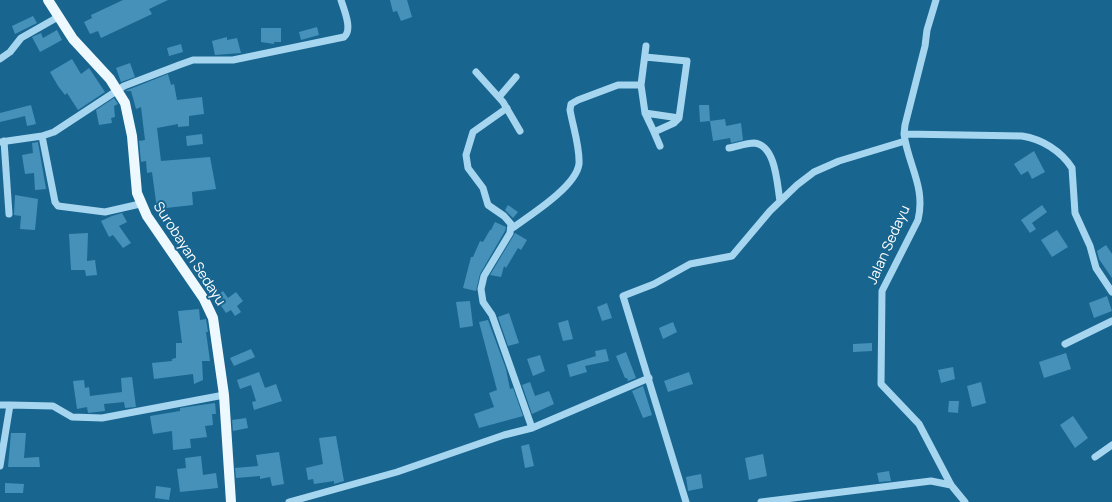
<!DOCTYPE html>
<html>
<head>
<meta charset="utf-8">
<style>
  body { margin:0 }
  canvas { display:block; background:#186590 }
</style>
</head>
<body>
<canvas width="1112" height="502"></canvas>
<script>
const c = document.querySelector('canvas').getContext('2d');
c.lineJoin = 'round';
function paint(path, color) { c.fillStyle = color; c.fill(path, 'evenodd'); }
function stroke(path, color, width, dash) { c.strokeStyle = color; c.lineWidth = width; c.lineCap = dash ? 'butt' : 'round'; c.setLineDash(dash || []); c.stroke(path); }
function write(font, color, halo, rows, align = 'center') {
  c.font = font + ' Manrope,sans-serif'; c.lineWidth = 4; c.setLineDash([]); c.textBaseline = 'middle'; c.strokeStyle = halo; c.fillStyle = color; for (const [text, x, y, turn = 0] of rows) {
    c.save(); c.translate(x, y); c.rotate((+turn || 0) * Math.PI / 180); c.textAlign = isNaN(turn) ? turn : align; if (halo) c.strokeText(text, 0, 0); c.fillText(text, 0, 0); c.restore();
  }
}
paint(new Path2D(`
  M123,0H168L149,9L152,14L101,38L98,31L90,34L84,22L92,18L91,15Z
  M390,0H407L412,17L401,21L397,11L393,12Z
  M33,16L37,23L15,34L12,26Z
  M317,27L319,35L301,40L299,32Z
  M261,28H281V42H274V44L261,42Z
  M57,30L62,40L40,52L32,37L41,33L43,38Z
  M227,37V40L237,38L241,53L215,55L212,41Z
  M181,44L183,52L169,56L167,48Z
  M72,59L81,74L89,68L105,92L78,110L67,93L65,95L58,86L50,72Z
  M130,63L135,77L121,82L116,68Z
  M168,74L171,85L174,84L177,100L202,97L204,114L189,116V126L178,127V124L157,128L161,161L210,157L216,189L192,192L193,205L157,209L152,172L147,173L146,161L141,162L139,141L145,140L141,107L136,109L131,91H125Z
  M114,98L118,104L114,106L115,117L111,118L112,123L99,125L96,110Z
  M31,105L36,124L27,126L25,116L0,122V113Z
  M699,105H709L710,121L700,122Z
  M725,119L726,126L741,123L743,140L731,143L730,138L713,141L710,121Z
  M202,134L203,144L187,146L186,136Z
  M38,142L46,189L35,190L34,173L25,174L22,155L33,153L32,143Z
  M1034,151L1045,172L1032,179L1028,171L1021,175L1014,164Z
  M15,195L38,199L35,230L20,229L21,216L14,215Z
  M508,205L518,212L513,218L505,210Z
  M1042,205L1047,212L1032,223L1036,229L1030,233L1021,220Z
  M122,213L127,222L119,226L131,243L123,248L113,235L109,237L101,221L112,216Z
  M495,222L506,227L505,231L480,274L476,291L463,288L471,257H473L480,241L483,242L490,230H491Z
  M1057,230L1068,247L1052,257L1041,240Z
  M88,233L87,261L95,260L97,275L86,276L85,270H71L69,234Z
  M515,233L527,240L521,250L518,248L506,268L504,266L501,277L490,275Z
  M1106,245L1112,254V278L1099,259L1097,251Z
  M223,291L228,298L236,292L243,301L237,306L241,312L235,316L231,310L226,313L215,297Z
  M1107,296L1112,311L1094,318L1089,303Z
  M470,301L473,326L460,328L456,302Z
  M607,303L612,318L602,321L597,307Z
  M199,309L200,320L206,319L208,332H206L210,361H202L203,380L194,384L193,374L154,379L152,363L172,361V359L176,358V343H182L178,311Z
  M509,313L519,343L508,346L498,317Z
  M488,320L506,369L510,389L513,388L523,416L479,428L474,414L494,407L489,393L497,390L479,322Z
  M568,320L573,339L563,341L558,323Z
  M673,322L677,332L663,339L659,328Z
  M872,343V351L853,352V344Z
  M251,349L255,357L234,366L230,358Z
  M606,349L609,361L585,366L587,372L570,377L567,365L596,356L595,351Z
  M626,352L636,378L628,381L627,378H625L616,356Z
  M1066,353L1071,369L1044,378L1039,362Z
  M540,355L545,371L533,376L527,359Z
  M953,367L955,379L941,383L938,370Z
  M259,372L265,388L276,384L282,401L254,410L252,402L256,401L251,385L240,389L237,380Z
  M689,372L693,384L668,392L664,381Z
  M132,377L136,407L125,408L124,402L104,404L105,411L88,413L87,407L77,409L73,381L84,380L85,388L89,387L90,396L122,392L121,378Z
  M530,382L535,396L549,391L554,404L532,414L522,385Z
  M981,382L986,403L972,407L967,386Z
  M643,386L652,415L643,418L632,391Z
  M949,401H959L958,413L948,412Z
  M215,403L216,414H212L213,425L205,426L207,437L190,439L191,448L173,450L172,431L153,434L150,416L180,411V408Z
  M1073,416L1088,438L1075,448L1060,425Z
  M246,418L248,428L233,431L232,420Z
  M11,433H26L24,458L39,457L40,467H8Z
  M336,436L344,481L334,484V481L314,484L313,479L308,480L306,468L323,464L319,438Z
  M529,444L534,466L525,468L521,446Z
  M279,452L284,484L272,486L270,477L260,479V476L236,478L235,468L258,466L256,455Z
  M763,454L767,476L749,480L745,458Z
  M201,456L203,475L216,473L218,488L180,492L177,469L186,468L185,458Z
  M889,471L891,481L879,482L877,473Z
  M701,474L703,488L688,491L686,477Z
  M5,483L24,484L23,493H5Z
  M156,486L171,488L169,500L155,498Z`), '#4591ba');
stroke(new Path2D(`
  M936,0L927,30L925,46L905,125L904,134C908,165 926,187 918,220L882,291L881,384L919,424L951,485L965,502
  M645,57L687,61L679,118L674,123L654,132L660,146
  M0,59L10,52L21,38L58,17
  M476,72L503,102L520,131
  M641,85L645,113L654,132
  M499,97L516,77
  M507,108L473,132L466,155L468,168L483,188L488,205L504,216L511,224L510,233L484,276L481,289L483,302L492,315L532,428
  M645,113L679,118
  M904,134L1022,136C1042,139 1061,151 1072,168L1075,213L1090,246L1096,268L1112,292
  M42,136L55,202L58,206L105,212L140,204
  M4,141L9,214
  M0,142L42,136L54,132L124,86L179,65L193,60H233L344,37C353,30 344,10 341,0
  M729,148C736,147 746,143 754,143C776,145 777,184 780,201
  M511,229C529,216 576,187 579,164C580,147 573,127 570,110L571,104L578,100L618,85H641L646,46
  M1065,344L1112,321
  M0,405H10
  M1095,457L1112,445
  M0,466L10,405L53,406L72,417L102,418L224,395
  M289,502L397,472L504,435L532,428L649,378
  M686,502L623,296L654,284L690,264L732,256L770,211L797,185L814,172L839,161L905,141
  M761,502L931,481L951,485`), '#a6d6ef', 7);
stroke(new Path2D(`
  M48,0L73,39L110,79L125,103L132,136L137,193L147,216L204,299L213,318L224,395L231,502`), '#eef8ff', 10);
write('14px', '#fff', '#186590', [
  ["Jalan Sedayu",889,245,-66],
  ["Surobayan Sedayu",189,254,57]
]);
</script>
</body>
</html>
